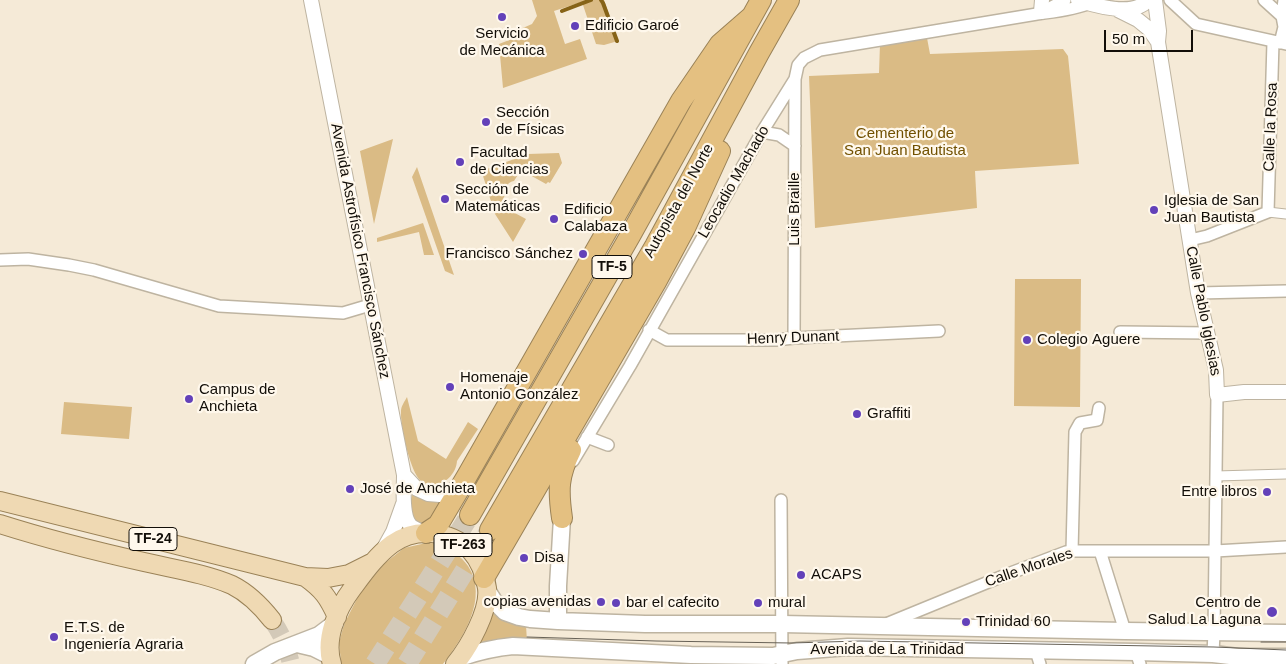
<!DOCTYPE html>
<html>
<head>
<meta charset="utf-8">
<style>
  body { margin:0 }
  #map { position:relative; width:1286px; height:664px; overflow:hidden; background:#f5ead7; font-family:Helvetica,sans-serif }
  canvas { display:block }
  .scale { position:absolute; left:1104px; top:30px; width:89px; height:22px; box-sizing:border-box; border:2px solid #120e08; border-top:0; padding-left:6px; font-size:15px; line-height:18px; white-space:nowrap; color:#120e08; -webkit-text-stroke:4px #fff8ec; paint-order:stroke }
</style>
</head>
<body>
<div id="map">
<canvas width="1286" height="664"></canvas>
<div class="scale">50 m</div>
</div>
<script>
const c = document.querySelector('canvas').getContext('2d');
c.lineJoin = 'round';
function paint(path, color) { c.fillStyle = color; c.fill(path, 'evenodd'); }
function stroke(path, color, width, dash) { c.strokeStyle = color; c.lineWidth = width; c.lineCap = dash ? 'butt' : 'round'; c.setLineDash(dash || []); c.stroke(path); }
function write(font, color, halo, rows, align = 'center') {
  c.font = font + ' Helvetica,sans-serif'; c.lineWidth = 4.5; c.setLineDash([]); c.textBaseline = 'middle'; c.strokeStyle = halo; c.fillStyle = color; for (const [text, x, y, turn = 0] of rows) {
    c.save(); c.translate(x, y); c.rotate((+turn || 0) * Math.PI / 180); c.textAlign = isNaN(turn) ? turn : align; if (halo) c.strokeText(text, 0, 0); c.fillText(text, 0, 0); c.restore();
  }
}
paint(new Path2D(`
  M532,0H604L618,41L604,45L596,44L582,2L554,11L565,44L580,39L587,59L503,88L499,44L517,37L516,31L532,24L537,16Z
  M927,38L930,54L1063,49L1068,56L1079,164L975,171L977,208L815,228L809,76L879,73L880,44Z
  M393,139L374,224L360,151Z
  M559,153L562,163L550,183L548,182L546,184L521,170L514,181C508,182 504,187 506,193L500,205L526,219L513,242L495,214L483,176L485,174L487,169L528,154Z
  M417,167L454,275L445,271L412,177Z
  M423,223L434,255H424L419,232L377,242V238Z
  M1015,279H1081L1080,407L1014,406Z
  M407,397L418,441L446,459L468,422L478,429L457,461C456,478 435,493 421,481C410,472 400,425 401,411C401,406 405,401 407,397Z
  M64,402L132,407L129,439L61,434Z
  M413,494L442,501C438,508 434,517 427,521C412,531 407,503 413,494Z
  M426,543C430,543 436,543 441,545C451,549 462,557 468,566C489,598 463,638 443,664H342L341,662L339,643L344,624L360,593L385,563L404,548Z
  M492,609L526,625L527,642L476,647Z`), '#dabb85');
stroke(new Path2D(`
  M601,0L603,3L617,41
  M562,11L591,0`), '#866317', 4);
stroke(new Path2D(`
  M272,620C282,635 287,646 291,664`), '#d3c9b8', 18, [18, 9]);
stroke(new Path2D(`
  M375,664L470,515
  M407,664L490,530`), '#d3c9b8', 20, [20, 10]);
const pedestrian = new Path2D(`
  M1268,212L1286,214
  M1216,476L1286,474`);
const minor = new Path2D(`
  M1170,0L1196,24L1286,44
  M1264,0L1285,19
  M1044,11L1065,0
  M1280,43L1284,27L1282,16L1284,0
  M762,132L779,135L795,146
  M1190,240L1207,236L1268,212L1273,42
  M0,260L28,259L69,265L94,270L219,306L343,313L370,305
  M1198,293L1286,291
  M649,330L667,340H776L794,338L939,331
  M1120,332L1208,333
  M794,338L795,79
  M587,437L608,445
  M573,461L630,366L762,132L795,79L798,65L804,58L820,50L1037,14C1055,12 1071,10 1088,4
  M781,500L782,664
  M1072,551L1075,432L1080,423L1097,420L1099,408
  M1100,551L1125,631
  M886,624L1008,574L1066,552L1072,551H1215L1286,547
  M1036,651L1040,664
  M1136,652L1140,664
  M1213,654L1214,632L1217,395`);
const tertiary = new Path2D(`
  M311,0L404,475C404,488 401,517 411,526C415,529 421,531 426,533
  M1078,0C1096,6 1134,17 1148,0
  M1155,0L1159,31L1158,42L1198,293L1216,370L1217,395L1244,392H1286
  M1118,10L1138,20L1149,29L1158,42
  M1041,12L1042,0
  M404,475L417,489L428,494L440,495L451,492L459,484
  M383,550L393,532L403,504`);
const secondary = new Path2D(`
  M487,590L494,601L505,612L519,617L530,619L558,621L645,624H782L1125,631L1286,633
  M558,621V586L562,518
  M297,644L314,648L330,656
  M460,658C479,651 493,648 513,646L691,655L773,656L797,651L848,647L1136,652L1213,654L1238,657H1286
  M254,664L275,652L319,635L335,623`);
const primary = new Path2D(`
  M0,501L305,577L328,578L349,574L371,563
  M0,524C47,539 95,551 144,562C173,569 204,573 232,585C248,593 261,606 272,620
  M305,577C323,590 328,597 337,617
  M332,664C324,639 337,609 352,589C364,573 376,556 392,544C415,527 450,530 470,550C479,560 485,575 487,588C490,610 469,647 455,664`);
const motorway = new Path2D(`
  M470,515L630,236L761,0
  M562,518C558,490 558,476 571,450
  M490,530L655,246L759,53L789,0
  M426,533L438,525L467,476L681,101L720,44L751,17
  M484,578L656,282L685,228L720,151`);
stroke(pedestrian, '#beb4a1', 11);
stroke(minor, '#beb4a1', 14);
stroke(tertiary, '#beb4a1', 16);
stroke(secondary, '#beb4a1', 19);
stroke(primary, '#9a8257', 20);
stroke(motorway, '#9a8257', 22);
stroke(pedestrian, '#fff', 9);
stroke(minor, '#fff', 11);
stroke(tertiary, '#fff', 14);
stroke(secondary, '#fff', 16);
stroke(primary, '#efd9b3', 18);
stroke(motorway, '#e4c081', 20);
stroke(new Path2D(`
  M527,637L656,641L791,643L860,641L1214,647L1286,650
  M1261,642H1286`), '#676156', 1);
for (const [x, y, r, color] of [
  [502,17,5,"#6341b9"],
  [575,26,5,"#6341b9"],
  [486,122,5,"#6341b9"],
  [460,162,5,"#6341b9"],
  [445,199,5,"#6341b9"],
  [1154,210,5,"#6341b9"],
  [554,219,5,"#6341b9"],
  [583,254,5,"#6341b9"],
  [1027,340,5,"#6341b9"],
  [450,387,5,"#6341b9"],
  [189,399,5,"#6341b9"],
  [857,414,5,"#6341b9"],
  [350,489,5,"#6341b9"],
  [1267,492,5,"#6341b9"],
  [524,558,5,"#6341b9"],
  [801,575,5,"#6341b9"],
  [601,602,5,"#6341b9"],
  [616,603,5,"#6341b9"],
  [758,603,5,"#6341b9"],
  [1272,612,6,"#6341b9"],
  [966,622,5,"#6341b9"],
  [54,637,5,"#6341b9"]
]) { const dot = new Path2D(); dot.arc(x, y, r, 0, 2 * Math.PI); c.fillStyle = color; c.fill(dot); stroke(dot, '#fff8ec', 2); }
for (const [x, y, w] of [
  [612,267,40],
  [153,539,48],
  [463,545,58]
]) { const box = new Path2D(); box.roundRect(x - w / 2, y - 11.5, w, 23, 4); c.fillStyle = '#fff8ec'; c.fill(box); stroke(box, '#120e08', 1); }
write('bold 14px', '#120e08', null, [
  ["TF-5",612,267],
  ["TF-24",153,539],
  ["TF-263",463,545]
]);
write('15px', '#120e08', '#fff8ec', [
  ["Edificio Garoé",585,26],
  ["Servicio",502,34,"center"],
  ["de Mecánica",502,51,"center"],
  ["Sección",496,113],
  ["de Físicas",496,130],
  ["Facultad",470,153],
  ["de Ciencias",470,170],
  ["Sección de",455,190],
  ["Matemáticas",455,207],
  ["Iglesia de San",1164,201],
  ["Juan Bautista",1164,218],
  ["Edificio",564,210],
  ["Calabaza",564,227],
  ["Francisco Sánchez",573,254,"right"],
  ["Colegio Aguere",1037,340],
  ["Homenaje",460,378],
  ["Antonio González",460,395],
  ["Campus de",199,390],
  ["Anchieta",199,407],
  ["Graffiti",867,414],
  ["José de Anchieta",360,489],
  ["Entre libros",1257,492,"right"],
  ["Disa",534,558],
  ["ACAPS",811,575],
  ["copias avenidas",591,602,"right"],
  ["bar el cafecito",626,603],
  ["mural",768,603],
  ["Centro de",1261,603,"right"],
  ["Salud La Laguna",1261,620,"right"],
  ["Trinidad 60",976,622],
  ["E.T.S. de",64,628],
  ["Ingeniería Agraria",64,645]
], 'left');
write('15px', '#120e08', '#fff8ec', [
  ["Calle la Rosa",1271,127,-88],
  ["Leocadio Machado",734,182,-60],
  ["Autopista del Norte",679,201,-61],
  ["Luis Braille",795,209,-90],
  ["Avenida Astrofísico Francisco Sánchez",360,251,79],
  ["Calle Pablo Iglesias",1203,311,79],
  ["Henry Dunant",793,338,-2],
  ["Calle Morales",1029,568,-19],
  ["Avenida de La Trinidad",887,650]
]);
write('15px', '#715000', '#fff8ec', [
  ["Cementerio de",905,134],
  ["San Juan Bautista",905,151]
]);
</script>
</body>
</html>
